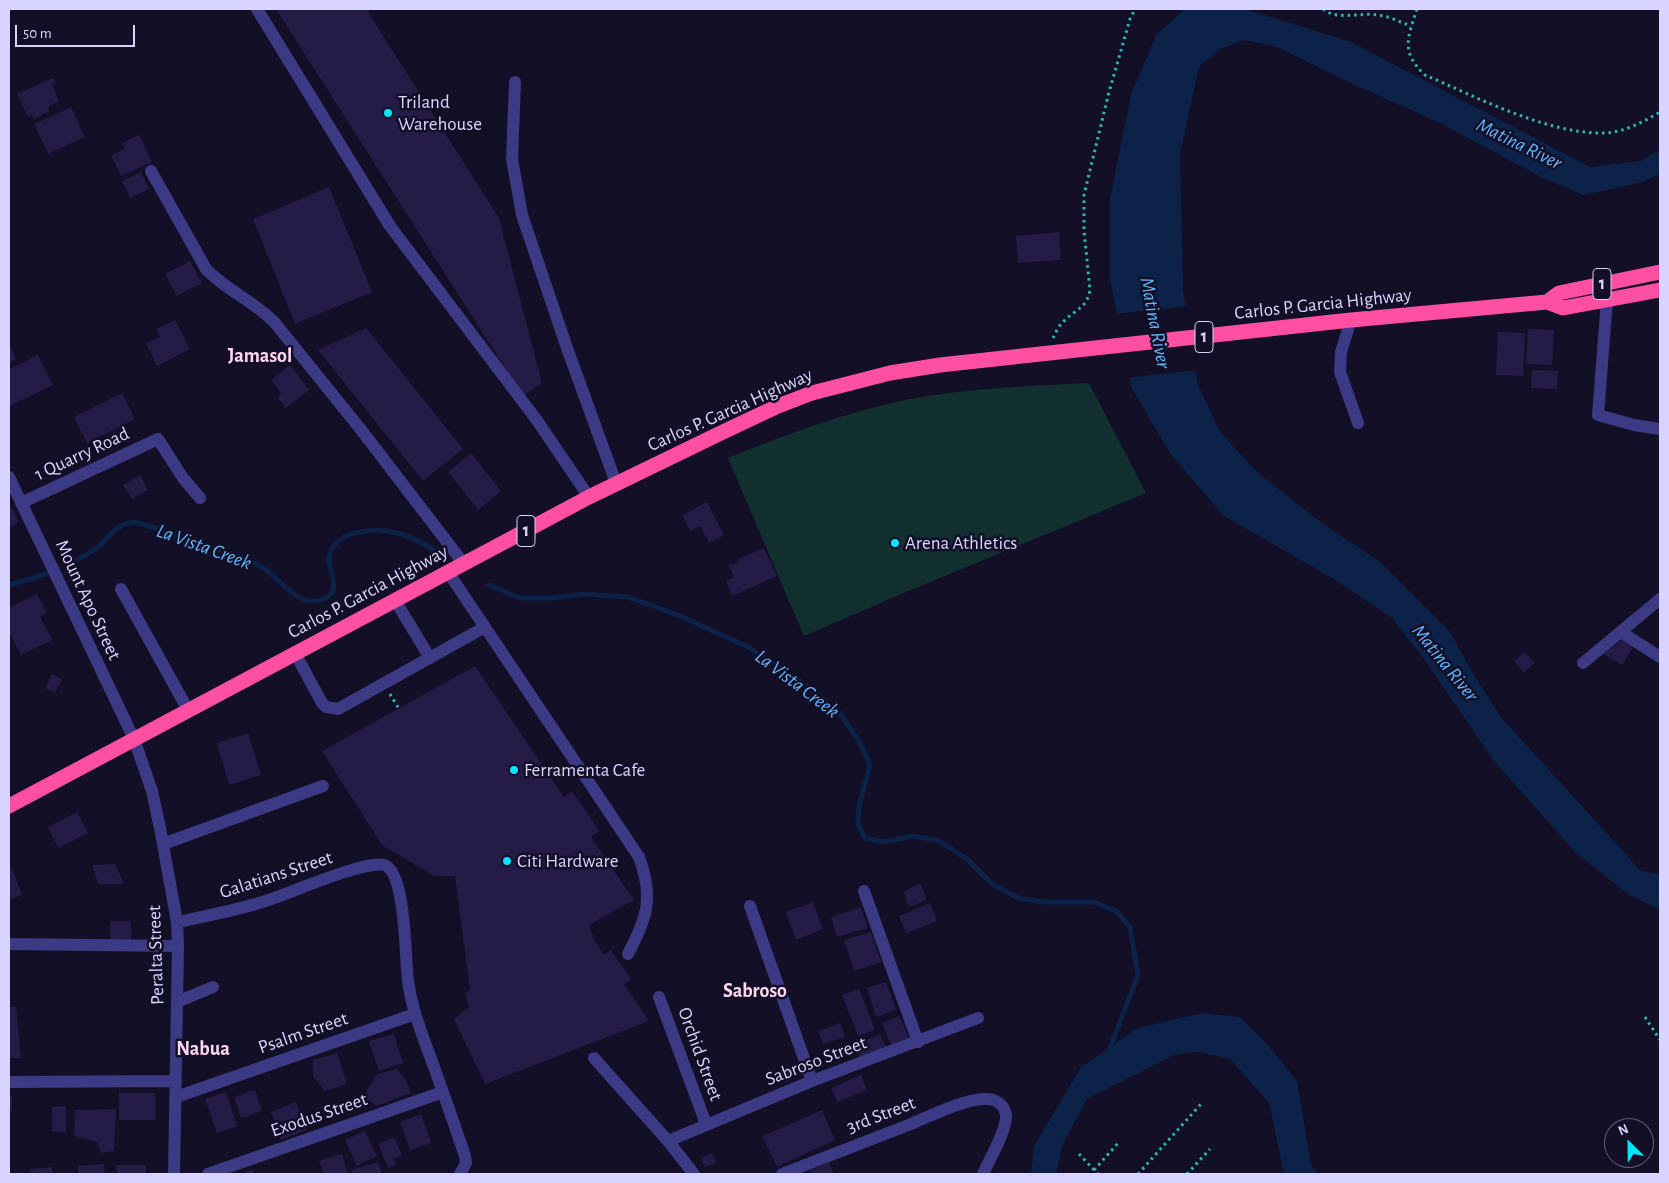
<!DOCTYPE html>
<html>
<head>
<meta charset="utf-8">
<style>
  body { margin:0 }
  #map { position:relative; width:1669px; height:1183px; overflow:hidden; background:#130f26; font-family:"Alegreya Sans",sans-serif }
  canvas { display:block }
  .frame { position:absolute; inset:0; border:10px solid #d9d4ff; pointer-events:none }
  .north { position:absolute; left:1604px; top:1118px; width:50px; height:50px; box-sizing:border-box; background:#130f26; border:1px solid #625e7d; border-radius:50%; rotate:337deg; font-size:14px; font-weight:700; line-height:20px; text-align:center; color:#d9d4ff }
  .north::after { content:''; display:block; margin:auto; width:18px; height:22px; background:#00e5ff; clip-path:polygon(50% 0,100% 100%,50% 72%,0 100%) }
  .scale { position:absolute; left:15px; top:25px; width:120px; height:22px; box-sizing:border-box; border:2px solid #d9d4ff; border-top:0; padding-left:6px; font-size:15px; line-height:18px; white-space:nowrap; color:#d9d4ff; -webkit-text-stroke:4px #130f26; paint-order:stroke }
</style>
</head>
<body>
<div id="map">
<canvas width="1669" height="1183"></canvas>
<div class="frame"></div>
<div class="north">N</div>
<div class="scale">50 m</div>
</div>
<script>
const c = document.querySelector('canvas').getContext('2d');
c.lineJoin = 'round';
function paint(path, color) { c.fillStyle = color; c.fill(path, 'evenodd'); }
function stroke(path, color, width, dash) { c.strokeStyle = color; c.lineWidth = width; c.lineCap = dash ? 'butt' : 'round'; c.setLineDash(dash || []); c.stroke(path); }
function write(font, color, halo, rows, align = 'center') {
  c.font = font + ' "Alegreya Sans",sans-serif'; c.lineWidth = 5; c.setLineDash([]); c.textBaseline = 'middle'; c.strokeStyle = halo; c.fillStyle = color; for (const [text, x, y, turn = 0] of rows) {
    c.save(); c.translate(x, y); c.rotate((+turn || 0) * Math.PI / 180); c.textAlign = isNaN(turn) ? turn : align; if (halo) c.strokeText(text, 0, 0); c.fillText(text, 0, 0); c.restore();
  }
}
paint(new Path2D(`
  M1089,383L1146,493L906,592L804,636L728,458C787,434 847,412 910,399C969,388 1029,386 1089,383Z`), '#12302f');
paint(new Path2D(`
  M1185,9H1245L1351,42L1590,167L1640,161L1660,150V174L1640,183L1583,195L1539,176L1440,123L1355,85L1277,47L1244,40L1220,49L1199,67L1180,154L1183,290L1197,382L1220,432L1258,473L1319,521L1380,562L1450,632L1468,665L1500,716L1641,871L1660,874V910L1628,894L1575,852L1494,761L1424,659L1392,618L1337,581L1224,516L1171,455L1131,387L1110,279V198L1131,95L1156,35Z
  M1202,1013L1240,1017L1269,1046L1297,1081L1311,1165L1318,1174H1284L1269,1103L1230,1059L1198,1052L1174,1055L1087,1099L1063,1144L1056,1174H1031L1034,1146L1081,1067L1138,1028Z`), '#0c2248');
paint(new Path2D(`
  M1188,306L1198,370L1126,378L1114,314Z`), '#130f26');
stroke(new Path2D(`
  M69,564C79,559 89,554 97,548C112,536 115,523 136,522C162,530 187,538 212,547C228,553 244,557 258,565C278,575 292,602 314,601C321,601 331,597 333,590C337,578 325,565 330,553C333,544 341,538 349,535C380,524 408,533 435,551
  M9,585L46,574
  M489,585L520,598H551L585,594L628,597L680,616L748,647L807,686L839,712L859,741L870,765L859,806L858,824L865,838L884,842L914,836L939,841L967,859L992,884L1018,898L1044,902H1094L1116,911L1130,927L1138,975L1108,1053`), '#0c2248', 5);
paint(new Path2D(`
  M276,9H366L499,218L542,383L523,396Z
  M53,78L56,84L52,85L59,101L48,107L50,111L34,119L32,115L28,117L17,94Z
  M71,107L85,137L48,154L34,124Z
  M139,135L152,162L121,176L111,155L125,149L122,143Z
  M141,172L149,189L130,198L122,181Z
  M329,187L372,292L295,324L253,219Z
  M1059,232L1061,260L1018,263L1016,236Z
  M190,261L202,283L177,296L165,274Z
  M175,320L190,349L157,366L146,343L160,337L156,329Z
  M366,328L463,449L423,481L318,350Z
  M1528,329L1554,330L1552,365L1526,364Z
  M1498,332L1525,333L1523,376L1496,375Z
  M9,343L16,359L9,362Z
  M38,355L53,385L9,406V369Z
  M290,365L309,390L286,408L278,398L281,393L271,380Z
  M1532,370L1558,371L1557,389L1531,388Z
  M122,393L135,419L87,443L74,417Z
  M471,453L501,491L478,510L448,472Z
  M140,475L148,490L132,499L123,485Z
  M9,502L19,522L9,527Z
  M707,502L724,535L709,543L700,526L690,531L682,515Z
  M764,548L777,576L732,596L726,581L734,578L729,566L739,562L738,559Z
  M37,594L47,613L40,617L52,640L21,655L9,631V608Z
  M1623,639L1634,646L1622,665L1603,654Z
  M1524,652L1535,662L1524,673L1514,661Z
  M475,666L564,797L572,791L586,811L599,831L591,837L634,900L589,925L595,941L604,955L611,950L631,979L624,984L649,1021L485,1084L454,1019L469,1007L465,993L470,990L455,876H434L382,845L322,751Z
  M52,674L62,679L55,693L45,688Z
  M248,733L261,775L229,785L217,743Z
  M77,812L88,833L58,848L48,827Z
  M115,864L124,884H98L92,865Z
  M12,869L22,895L9,900V870Z
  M920,883L927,900L909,907L904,892Z
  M813,902L823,929L796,940L786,912Z
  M930,903L937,921L906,933L899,916Z
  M861,907L868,928L837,937L831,917Z
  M110,921H131V944H110Z
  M871,932L881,962L854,971L844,940Z
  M886,982L896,1010L876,1017L867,988Z
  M859,989L875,1030L858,1036L842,995Z
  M9,1007H16L21,1058H9Z
  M899,1016L910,1040L892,1048L882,1023Z
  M840,1023L845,1037L823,1044L818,1031Z
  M394,1034L403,1063L379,1071L369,1041Z
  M880,1034L887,1049L861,1060L855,1045Z
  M337,1053L347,1084L325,1091L313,1076V1060Z
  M397,1069L406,1080L411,1093L377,1106L363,1097L377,1074Z
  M861,1075L867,1090L837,1102L831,1088Z
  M255,1090L262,1111L241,1118L234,1097Z
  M226,1092L237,1126L217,1133L205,1099Z
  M119,1093H155V1120H119Z
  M9,1096H12V1111H9Z
  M296,1102L307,1130L281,1140L271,1112Z
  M66,1106V1133L52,1131V1107Z
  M116,1109L114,1151L101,1153L97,1142L74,1136L75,1110Z
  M822,1110L835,1140L777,1167L762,1136Z
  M421,1114L431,1143L410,1150L400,1122Z
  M365,1131L377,1156L357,1166L345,1140Z
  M394,1137L402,1155L393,1159L396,1164L388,1168L378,1144Z
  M712,1153L716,1163L705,1167L701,1158Z
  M342,1154L348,1174H323L319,1161Z
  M378,1162L382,1174H353L351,1170Z
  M829,1162L834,1174H812L810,1171Z
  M104,1164L105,1174H78V1166Z
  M116,1165H146V1174H117Z
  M52,1167L53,1174H31L30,1169Z
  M253,1169L255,1174H240Z`), '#241b47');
stroke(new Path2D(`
  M1323,9C1337,21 1360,12 1377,15C1389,16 1400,22 1411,26
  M1417,9C1408,37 1400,52 1425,75C1476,97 1548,134 1603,133C1623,133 1643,122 1660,112
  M1053,338C1056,332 1059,325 1064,321C1076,309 1087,308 1090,290L1084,231V195L1109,92L1130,19L1135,9
  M390,694L399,709
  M1645,1017L1660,1040
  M1079,1154L1098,1174
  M1094,1170L1120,1141
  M1138,1174L1201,1104
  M1187,1174L1210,1149`), '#2fb8b0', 3, [2.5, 4]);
stroke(new Path2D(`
  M257,9L390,226L536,419L589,497
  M515,82L512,159L522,215L567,348L616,483
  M151,171L206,269C227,291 254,301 275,323L362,431L464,564
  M1607,300L1598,415L1634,425L1660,429
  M1351,320L1341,352L1340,372L1358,423
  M9,477L134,739L152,791L160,828L177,922L178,946L174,1174
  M21,503L158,439L183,478L200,498
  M448,572L639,857C654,898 647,918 628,954
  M121,589L188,710
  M395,600L430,658
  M1621,632L1660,657
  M295,653L322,703L326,707L338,709L485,627
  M1583,663L1660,599
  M163,844L323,786
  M864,891L918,1042
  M750,906L812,1081
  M177,922C206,916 234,911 262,902C287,895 363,860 384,865C406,871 405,959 408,980C411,1007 422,1034 431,1059C443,1091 454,1124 465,1156L466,1163L460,1174
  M9,944L178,946
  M659,997L706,1124
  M177,1002L213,987
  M594,1058L668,1141L694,1174
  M9,1082L176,1081
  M176,1097L415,1014
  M668,1141L812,1081L978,1018
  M208,1174L443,1092
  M782,1174C825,1157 868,1141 911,1124C932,1115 960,1101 983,1099C992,1098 1002,1102 1005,1111C1011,1124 989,1160 983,1174`), '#3d3a85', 12);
stroke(new Path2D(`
  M1547,302L1559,293L1660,272
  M9,806L589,497L725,431L778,406L812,393L890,373L940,365L1351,320L1547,302L1563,308L1660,290`), '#ff4fa3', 15);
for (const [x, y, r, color] of [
  [388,113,5,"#00e5ff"],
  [895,543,5,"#00e5ff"],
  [514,770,5,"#00e5ff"],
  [507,861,5,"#00e5ff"]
]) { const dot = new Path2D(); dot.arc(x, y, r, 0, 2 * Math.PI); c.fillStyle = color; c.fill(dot); stroke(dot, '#130f26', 2); }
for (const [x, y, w] of [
  [1602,284,18],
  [1204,337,18],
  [526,531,18]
]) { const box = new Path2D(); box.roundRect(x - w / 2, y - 15.5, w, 31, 4); c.fillStyle = '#130f26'; c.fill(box); stroke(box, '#d9d4ff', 1); }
write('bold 18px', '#d9d4ff', null, [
  ["1",1602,284],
  ["1",1204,337],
  ["1",526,531]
]);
write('19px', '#d9d4ff', '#130f26', [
  ["Triland",398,102],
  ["Warehouse",398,124],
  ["Arena Athletics",905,543],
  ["Ferramenta Cafe",524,770],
  ["Citi Hardware",517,861]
], 'left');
write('19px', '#d9d4ff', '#130f26', [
  ["Carlos P. Garcia Highway",1323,304,-6],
  ["Carlos P. Garcia Highway",730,410,-24],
  ["1 Quarry Road",82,454,-25],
  ["Carlos P. Garcia Highway",368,592,-28],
  ["Mount Apo Street",88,600,65],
  ["Galatians Street",276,875,-18],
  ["Peralta Street",156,955,-92],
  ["Psalm Street",303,1033,-19],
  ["Orchid Street",700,1054,70],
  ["Sabroso Street",816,1061,-21],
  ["Exodus Street",319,1115,-19],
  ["3rd Street",881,1115,-21]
]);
write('italic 20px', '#62b6ff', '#130f26', [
  ["Matina River",1519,144,26],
  ["Matina River",1155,323,79],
  ["La Vista Creek",204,547,20],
  ["Matina River",1445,663,51],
  ["La Vista Creek",797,684,37]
]);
write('bold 20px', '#ffd6f0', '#130f26', [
  ["Jamasol",260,356],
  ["Sabroso",755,991],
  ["Nabua",203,1049]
]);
</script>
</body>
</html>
